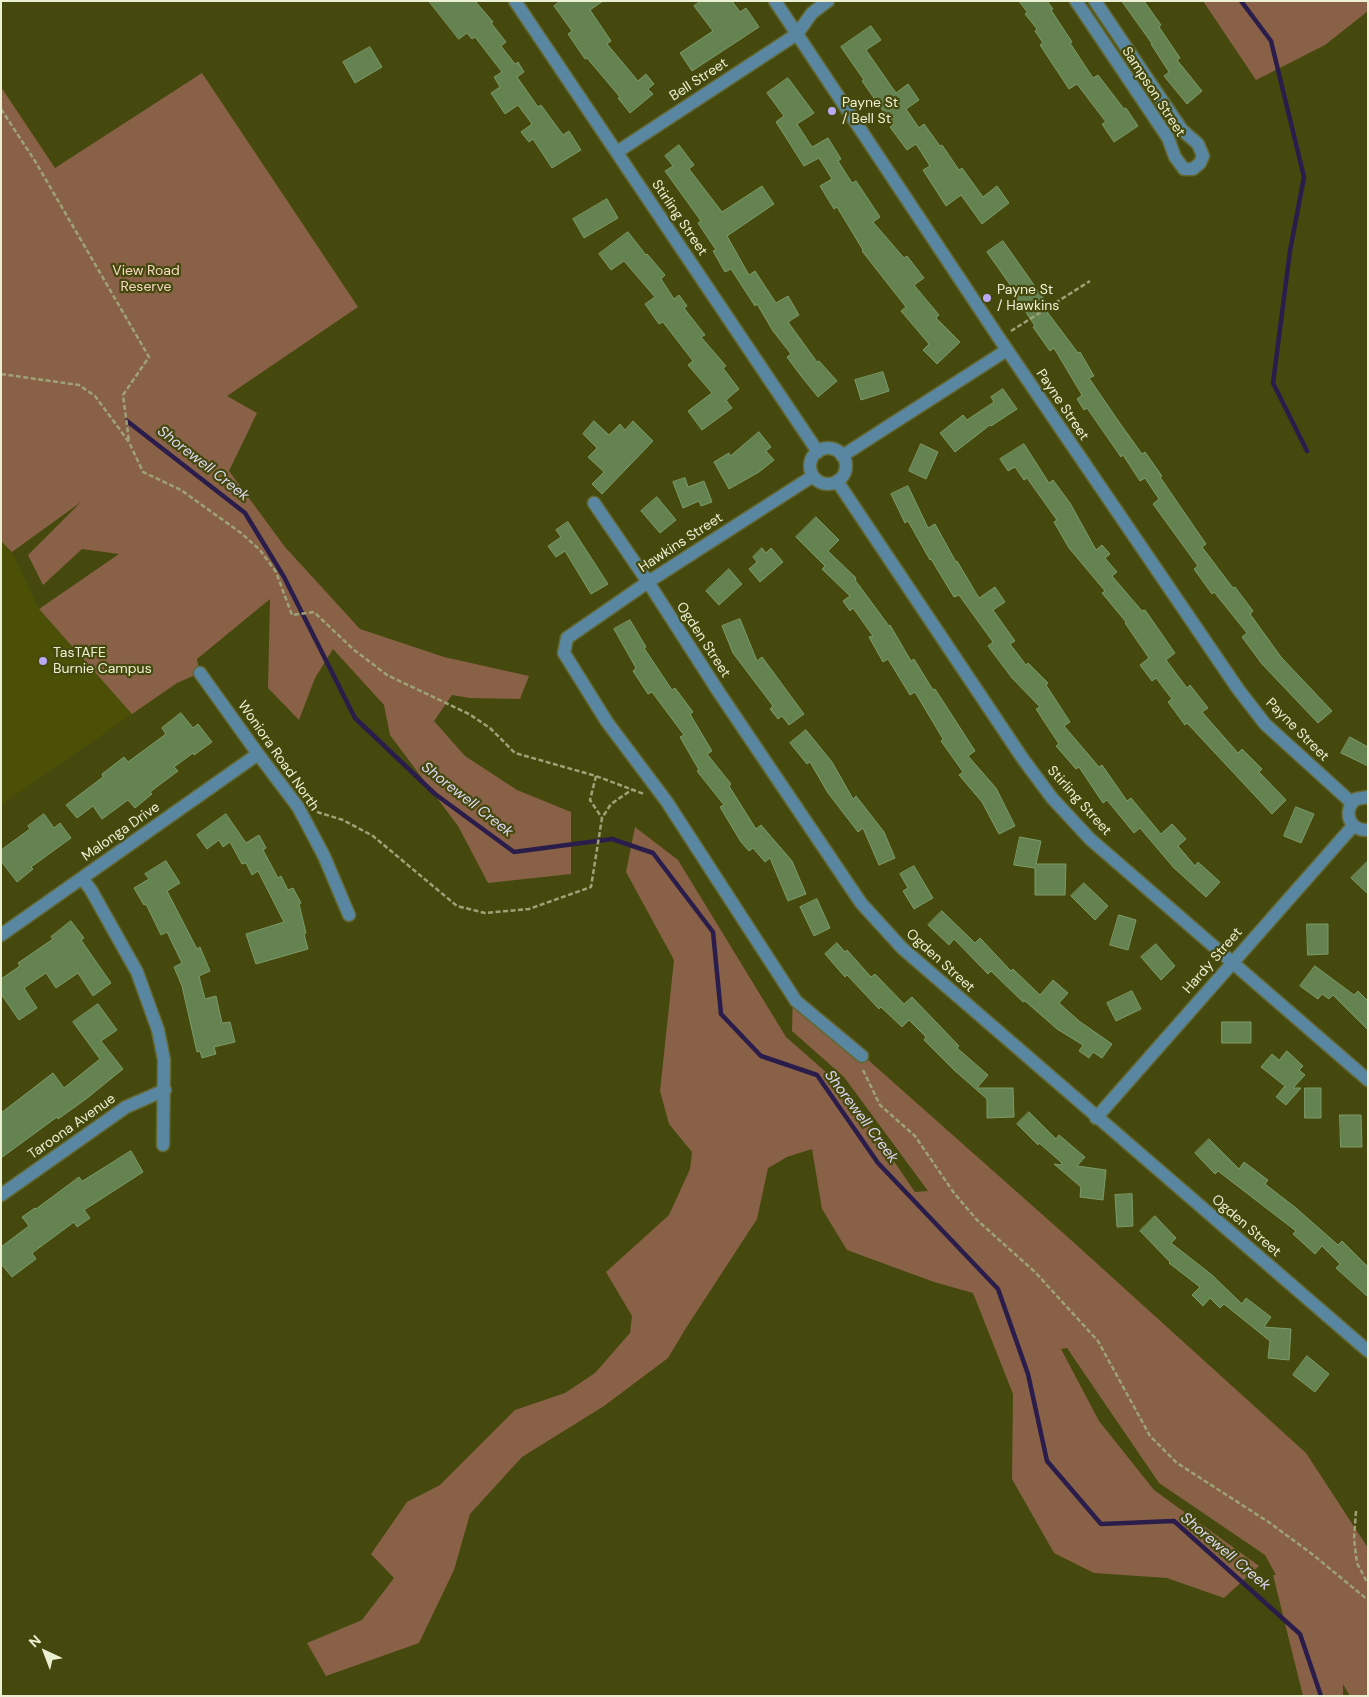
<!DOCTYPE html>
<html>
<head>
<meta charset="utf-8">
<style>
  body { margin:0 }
  #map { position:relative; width:1369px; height:1697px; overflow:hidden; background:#45490d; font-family:"DM Sans",sans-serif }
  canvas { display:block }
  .frame { position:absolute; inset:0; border:2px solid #ecf0d2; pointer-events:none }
  .north { position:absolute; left:20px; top:1627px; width:50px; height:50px; -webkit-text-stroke:4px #45490d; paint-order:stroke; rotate:317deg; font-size:14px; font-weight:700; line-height:20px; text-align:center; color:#ecf0d2 }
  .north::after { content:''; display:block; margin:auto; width:18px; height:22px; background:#ecf0d2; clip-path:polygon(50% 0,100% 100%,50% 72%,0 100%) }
</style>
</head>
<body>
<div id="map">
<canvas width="1369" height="1697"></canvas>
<div class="frame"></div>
<div class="north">N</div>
</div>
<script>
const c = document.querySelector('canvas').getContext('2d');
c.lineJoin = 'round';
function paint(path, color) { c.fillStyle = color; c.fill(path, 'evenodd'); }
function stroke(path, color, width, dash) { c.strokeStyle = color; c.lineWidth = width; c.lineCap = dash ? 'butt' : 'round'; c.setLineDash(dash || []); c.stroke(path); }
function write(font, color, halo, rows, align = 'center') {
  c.font = font + ' "DM Sans",sans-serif'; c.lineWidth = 4.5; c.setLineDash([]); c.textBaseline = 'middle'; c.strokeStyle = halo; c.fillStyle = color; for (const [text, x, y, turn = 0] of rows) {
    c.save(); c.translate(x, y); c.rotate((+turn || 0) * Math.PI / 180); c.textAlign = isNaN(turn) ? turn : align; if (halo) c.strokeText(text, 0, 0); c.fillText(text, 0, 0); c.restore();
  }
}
paint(new Path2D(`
  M1,541L12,552L39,609L132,714L1,805Z`), '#4b5006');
paint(new Path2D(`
  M1203,1H1368V11L1325,45L1256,80Z
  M202,73L358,307L227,396L257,413L229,471L285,547L360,629L444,657L529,676L520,699L470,698L452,695L434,721L465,756L517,790L571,812V874L488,883L458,826L390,735L384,705L333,649L315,678L299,720L268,688L270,599L197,659L200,673L177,683L132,714L39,609L119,554L82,549L43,585L28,555L81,502L12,552L1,541V87L55,168Z
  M635,827L678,860L786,1037L843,1087L915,1192L928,1191L844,1077L792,1031L793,990L875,1066L1071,1240L1306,1453L1368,1548V1696H1350L1343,1684V1696H1303L1273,1575H1276L1265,1555L1159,1483L1067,1348L1061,1349L1099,1421L1154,1490L1259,1566L1224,1598L1167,1578L1094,1573L1054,1553L1012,1479L1013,1394L973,1293L934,1282L847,1250L822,1209L812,1149L787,1157L768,1168L757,1219L686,1328L668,1358L604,1406L522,1457L470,1514L454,1570L419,1643L326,1676L307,1643L362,1620L394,1578L371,1554L407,1502L440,1485L515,1410L565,1393L595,1373L630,1333L632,1316L606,1272L669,1215L690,1169L692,1152L669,1124L660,1091L674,960L626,872Z`), '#896147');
stroke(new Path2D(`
  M1241,1L1271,41L1304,177L1290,251L1273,383L1307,451
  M127,421L245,513L284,577L355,718L435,794L514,852L612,839L653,853L713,932L721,1014L761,1056L817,1075L878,1163L998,1289L1028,1374L1047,1461L1101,1524L1174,1521L1300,1634L1321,1696`), '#2a1d4b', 4.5);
const building = new Path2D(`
  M429,1H475L493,22L491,23L506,42L501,46L515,64L518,62L524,72L517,77L538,107L541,105L563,135L569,131L581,150L552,168L533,139L529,142L521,132L532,124L518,105L505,114L491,93L500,87L494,77L502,72L475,37L472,39L467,33L459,39Z
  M561,1H603L590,10L611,41L607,44L638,81L646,74L654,84L648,89L653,94L630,113L618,98L620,97L587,58L585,59L568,34L572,31L554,6Z
  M701,1H732L740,12L746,8L759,27L692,71L680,53L713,31L694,6Z
  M1019,1H1047L1053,9L1051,10L1072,42L1070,43L1093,78L1098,75L1124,109L1126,108L1138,126L1114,142L1102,124L1106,122L1077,84L1069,89L1040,45L1043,43L1035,31L1037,29L1025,14L1027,12Z
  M1122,1H1144L1161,25L1159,27L1180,58L1177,60L1202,91L1187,104L1164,76L1169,72L1151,44H1152Z
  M871,26L881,40L866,50L896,93L908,84L919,100L906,109L919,128L924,124L940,146L942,145L959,170L962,168L983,197L997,186L1009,203L982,224L961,195L946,206L923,170L930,166L916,144L907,150L890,127L893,125L862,81L864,80L841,47Z
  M370,47L382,67L355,83L343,62Z
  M788,78L814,113L797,124L812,147L828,138L841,159L838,161L852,183L856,181L880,217L873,222L904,258L907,256L924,278L914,285L939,315L936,318L960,342L937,364L923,350L929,344L901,311L906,307L862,251L863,250L837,207L834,209L820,186L832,179L819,158L804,166L776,122L784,116L767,93Z
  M679,145L694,165L689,169L722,212L762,186L774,204L727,236L749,275L755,271L776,303L788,296L799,315L788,322L817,362L819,361L837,381L818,397L801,376L787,357L791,354L773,331L757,304L755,306L731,269L725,272L713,251L716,250L698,223L701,221L665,171L673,166L665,156Z
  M607,199L618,218L584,238L573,219Z
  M628,232L646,255L647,254L665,275L661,279L674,299L679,295L687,306L684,308L705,335L701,337L726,366L723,368L739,389L726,400L732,408L702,430L688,411L712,393L688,365L693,361L663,322L659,324L645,304L655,297L624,261L611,270L599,254Z
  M1003,241L1046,302L1042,305L1078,353L1080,352L1094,376L1089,378L1119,422L1142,454L1145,452L1162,476L1160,477L1206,544L1202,547L1233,588L1235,587L1253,611L1250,614L1281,657L1332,711L1318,723L1262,664L1242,637L1247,633L1214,592L1212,594L1194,569L1198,566L1153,504L1159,499L1145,478L1140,481L1123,455L1121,457L1087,408L1084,410L1077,399L1082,395L1054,348L1050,351L1033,327L1035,326L1011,290L1013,289L987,252Z
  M883,372L889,391L861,400L855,380Z
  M1003,389L1017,409L991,426L990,425L955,452L940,433L963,415L967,420L994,402L991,397Z
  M594,421L609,435L620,424L625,430L633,421L653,441L602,494L592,484L604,472L588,457L597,448L583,434Z
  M759,432L771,447L766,451L774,460L759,472L729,489L714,462L729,453L730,456Z
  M921,444L938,452L926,479L909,471Z
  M1024,444L1049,483L1053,480L1070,503L1096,550L1102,545L1110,554L1105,558L1117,572L1112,576L1142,611L1145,610L1175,653L1166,660L1187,688L1190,685L1208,708L1202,712L1238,753L1242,749L1262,769L1259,772L1286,800L1272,814L1187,723L1185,725L1168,702L1172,699L1156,678L1152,681L1140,665L1149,658L1125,623L1126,622L1102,593L1105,591L1069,548L1054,522L1057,520L1027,478L1024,480L1015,467L1008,471L1000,459Z
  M685,478L688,487L704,481L712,502L701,506L699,501L683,508L673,482Z
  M908,486L928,528L935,524L956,562L957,561L979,598L995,587L1005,602L993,610L1015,641L1010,644L1026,665L1028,663L1048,683L1046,685L1070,722L1064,726L1099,767L1102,765L1127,801L1131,798L1161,834L1172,824L1186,839L1178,846L1195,866L1198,862L1220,882L1206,897L1174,868L1140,828L1134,833L1107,800L1103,803L1079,767L1076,769L1056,746L1059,744L1036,709L1040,707L1012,678L988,646L993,642L959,595L954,597L931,559L930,560L908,521L905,523L891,494Z
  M657,497L676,520L660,533L641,511Z
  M816,517L839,540L828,551L856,578L855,580L889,626L890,625L911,661L914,659L933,690L935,689L975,751L968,756L996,788L1015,826L999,834L982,802L959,775L963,772L941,741L943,739L915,692L910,695L888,659L883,662L869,637L873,636L853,608L850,611L843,601L850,596L822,569L825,566L796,537Z
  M568,522L608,584L591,594L565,551L556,557L548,546L561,537L556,530Z
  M762,548L766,553L771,548L783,562L760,582L749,569L757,562L753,557Z
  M729,569L742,584L719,605L706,591Z
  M740,619L757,661L762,657L804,714L789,725L782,716L778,719L770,709L773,706L733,653L722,626Z
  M630,620L646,647L644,648L672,690L675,688L693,712L690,714L712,751L707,754L731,784L729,786L756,829L761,825L792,861L806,894L788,901L770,858L765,862L753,848L749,851L741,842L720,807L724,805L697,771L699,770L680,737L684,735L652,692L648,694L633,671L636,668L614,629Z
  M181,713L193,728L198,724L212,742L194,755L193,753L174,767L178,771L150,792L152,794L135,808L128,800L102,819L93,806L77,818L66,805L103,777L102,774L124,757L128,762L166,734L162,728Z
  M806,730L832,762L853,799L856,796L884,832L895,858L879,865L863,828L858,832L828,793L810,762L807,764L790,743Z
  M1350,737L1368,747V766L1341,753Z
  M1296,807L1314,814L1301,843L1284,836Z
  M44,814L54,828L60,823L71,838L31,867L33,869L17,882L1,861V850L30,829L28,826Z
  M226,814L246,843L259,835L266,848L263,850L278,878L281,876L288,890L293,888L301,903L299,904L306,933L304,934L308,949L256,964L246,934L284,922L258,871L252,875L246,863L242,864L230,842L223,847L219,840L207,849L197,835Z
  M1020,837L1041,841L1036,864H1066L1065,895H1035V868L1014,865Z
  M166,861L180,883L167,891L197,949L200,947L210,971L199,976L205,999L216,996L222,1023L230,1022L235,1042L214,1047L216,1054L202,1058L200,1051L197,1052L182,986L174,967L182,963L167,932L161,935L146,904L144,905L134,888L149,879L145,874Z
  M1368,861V894L1351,878Z
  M914,866L933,898L914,909L903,891L908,888L900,874Z
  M1084,883L1108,906L1095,920L1071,896Z
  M817,899L830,928L814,936L800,907Z
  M942,911L975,943L980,938L1011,971L1013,969L1040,995L1053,980L1068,993L1059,1003L1079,1021L1112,1044L1102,1058L1093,1052L1089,1058L1079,1051L1083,1045L1057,1029L1025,1001L1023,1002L991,971L988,974L954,939L949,945L928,925Z
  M1119,915L1136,920L1128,950L1110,945Z
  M71,921L84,938L81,940L111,983L93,996L78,973L56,988L46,973L24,988L37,1008L19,1020L1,994V979L20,966L18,963L53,939L51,937Z
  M1307,924H1328V954L1308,955Z
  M837,943L845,952L847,950L871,977L875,974L904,1004L912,997L959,1046L957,1048L988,1075L977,1088H1013L1014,1117L987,1118V1099L954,1070L924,1040L926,1037L909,1020L902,1027L881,1007L879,1009L847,975L845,977L825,954Z
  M1156,944L1175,966L1161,980L1141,957Z
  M1315,966L1354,995L1358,991L1368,1001V1030L1333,995L1329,999L1322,994L1318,999L1300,986Z
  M1132,991L1141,1009L1116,1021L1107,1003Z
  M98,1004L117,1030L101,1041L123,1069L86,1099L58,1119L57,1117L1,1158V1113L53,1073L64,1088L100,1059L73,1022Z
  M1222,1022H1251V1043H1222Z
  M1287,1051L1303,1066L1299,1070L1305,1075L1293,1088H1301L1286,1105L1276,1097L1284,1087H1286L1261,1067L1272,1054L1279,1060Z
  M1305,1088H1321V1118H1305Z
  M1029,1112L1056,1139L1059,1135L1085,1157L1077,1166L1106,1170L1103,1200L1080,1197L1081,1187L1054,1164L1061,1165L1062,1163L1039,1143L1038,1145L1017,1124Z
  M1340,1115H1361L1362,1147H1341Z
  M1209,1139L1239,1169L1244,1162L1268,1180L1265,1184L1296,1208L1338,1245L1342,1241L1368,1267V1297L1336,1268L1340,1264L1322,1246L1315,1254L1293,1234L1296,1231L1218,1171L1215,1174L1195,1153Z
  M131,1151L143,1172L84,1210L90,1218L77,1227L74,1222L32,1253L36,1259L12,1277L1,1264V1247L29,1226L22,1217L35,1208L36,1209L79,1177L82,1181Z
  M1132,1194L1133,1226L1117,1227L1115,1195Z
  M1155,1216L1176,1238L1171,1243L1212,1275L1242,1304L1246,1298L1271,1317L1264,1327L1291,1329L1289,1360L1268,1358L1270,1341L1224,1304L1220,1308L1210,1298L1203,1306L1192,1295L1200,1287L1169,1263L1170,1262L1140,1231Z
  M1307,1356L1329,1374L1315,1392L1293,1375Z`);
paint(building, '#658251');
stroke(building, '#7d9b69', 1);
const minor = new Path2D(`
  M515,1L818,452
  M775,1L999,338L1238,689L1265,724L1352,803
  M1076,1L1168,138L1175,157L1184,169H1193L1200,163L1203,156L1198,144L1182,130L1095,1
  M617,152L797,34L812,13L828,1
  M810 466a18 18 0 1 1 36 0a18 18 0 1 1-36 0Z
  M842,456L1007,350
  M813,476L648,582L567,638L564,653L607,722L667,802L796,1001L862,1056
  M837,481L1023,759L1052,798L1090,839L1368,1080
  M594,503L648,582L720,694L861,903L902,948L1368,1351
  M200,673L258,754L298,807L324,856L349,915
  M1368,797L1356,799C1342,811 1349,831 1368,830
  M82,878L91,890L137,972L158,1030L164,1060L163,1145
  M1,935L258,754
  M1096,1118L1353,826
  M1,1195L126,1107L165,1090`);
stroke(minor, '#636730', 15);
stroke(new Path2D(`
  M1,109L35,161L149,357L123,395L129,441
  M1011,331L1090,281
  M1,374L79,385L95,396L129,442L143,472L181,490L241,533L260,550L276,572L292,615L314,612L353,649L387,675L469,714L490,728L515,753L596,776L644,794
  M596,776L590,800L602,818
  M317,812L343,820L373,836L457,906L485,913L529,909L591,887L602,818L611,804L633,789
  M863,1070L880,1105L915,1136L954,1193L977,1220L1035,1272L1098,1341L1150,1436L1177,1463L1270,1523L1312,1554L1368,1600
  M1356,1511L1354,1539L1357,1563L1368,1584`), '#9ea276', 2.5, [5, 2.5]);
stroke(minor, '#5986a0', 12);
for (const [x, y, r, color] of [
  [832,111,5,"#baaaf6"],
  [987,298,5,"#baaaf6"],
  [43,661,5,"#baaaf6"]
]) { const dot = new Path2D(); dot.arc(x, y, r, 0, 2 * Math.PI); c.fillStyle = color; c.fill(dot); stroke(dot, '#45490d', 2); }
write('14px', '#ecf0d2', '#45490d', [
  ["Bell Street",699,80,-33],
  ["Sampson Street",1153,92,57],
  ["Stirling Street",679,218,56],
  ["Payne Street",1062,405,56],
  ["Hawkins Street",681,543,-33],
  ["Ogden Street",703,640,57],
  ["Payne Street",1297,730,45],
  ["Woniora Road North",278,756,55],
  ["Stirling Street",1079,801,48],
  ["Malonga Drive",121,832,-35],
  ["Ogden Street",940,961,42],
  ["Hardy Street",1213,961,-49],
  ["Taroona Avenue",72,1127,-35],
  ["Ogden Street",1246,1226,41]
]);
write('14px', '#ecf0d2', '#45490d', [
  ["Payne St",842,103],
  ["/ Bell St",842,119],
  ["Payne St",997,290],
  ["/ Hawkins",997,306],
  ["TasTAFE",53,653],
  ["Burnie Campus",53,669]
], 'left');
write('14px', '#f7d7c4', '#45490d', [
  ["View Road",146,271],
  ["Reserve",146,287]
]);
write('italic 15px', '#ded8f9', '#45490d', [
  ["Shorewell Creek",203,464,38],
  ["Shorewell Creek",467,800,38],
  ["Shorewell Creek",861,1117,53],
  ["Shorewell Creek",1225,1552,40]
]);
</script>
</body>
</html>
